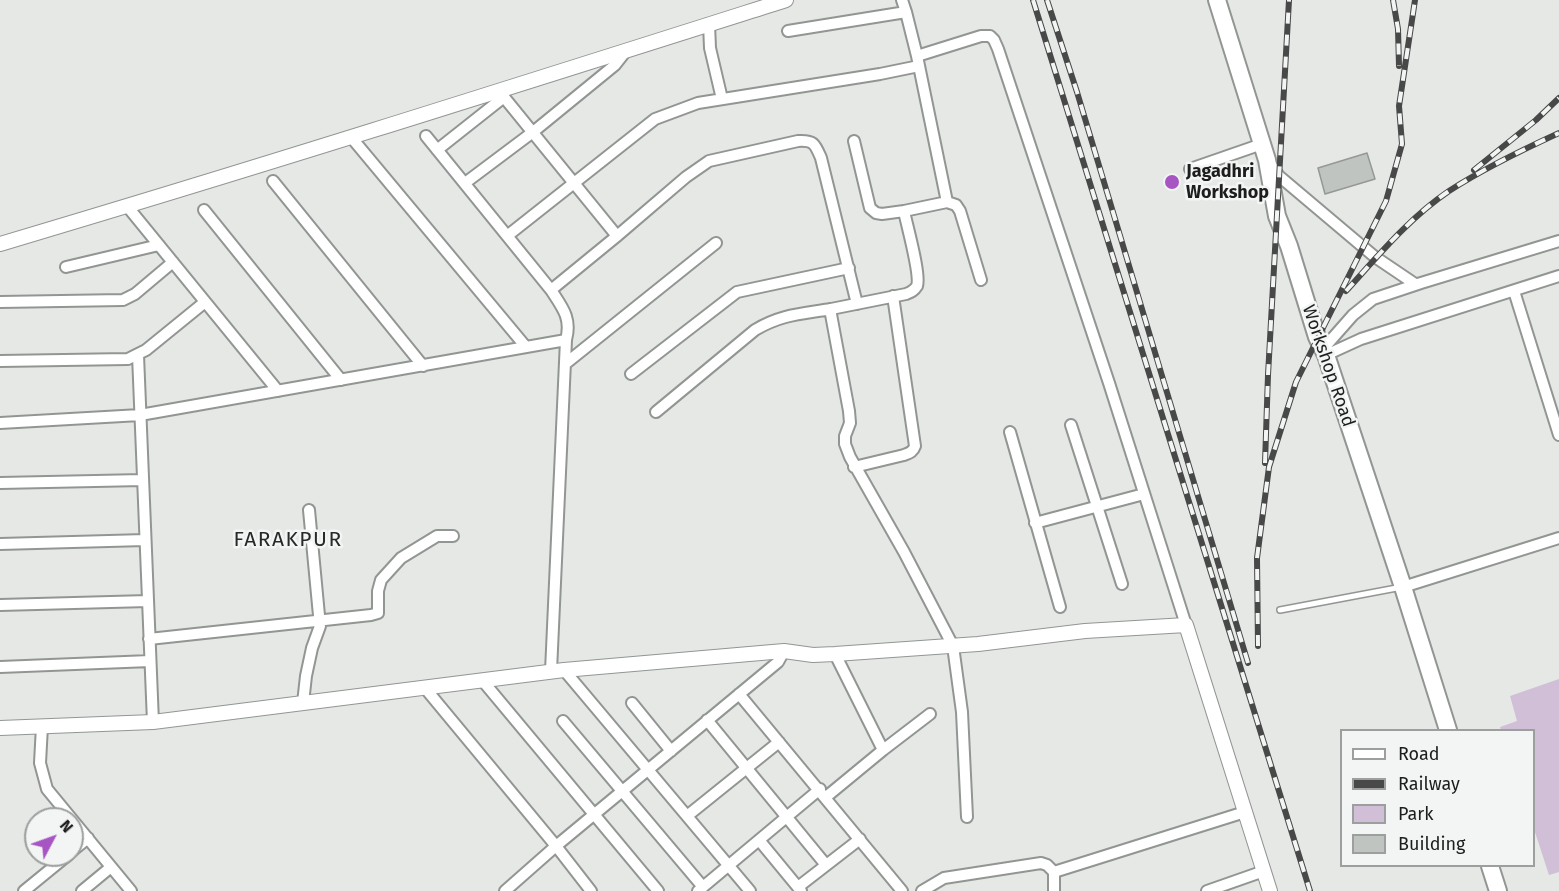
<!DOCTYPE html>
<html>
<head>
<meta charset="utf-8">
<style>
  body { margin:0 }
  #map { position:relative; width:1559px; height:891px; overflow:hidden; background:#e5e8e5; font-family:"Fira Sans",sans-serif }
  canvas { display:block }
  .legend { position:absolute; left:1340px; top:729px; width:195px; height:138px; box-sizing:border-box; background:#f2f5f3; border:2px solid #9c9f9d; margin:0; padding:8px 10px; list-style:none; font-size:18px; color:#1c1d1c }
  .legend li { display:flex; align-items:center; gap:12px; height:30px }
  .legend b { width:30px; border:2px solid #9c9f9d }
  .north { position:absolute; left:24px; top:807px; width:60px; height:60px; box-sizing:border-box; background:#f2f5f3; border:2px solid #9c9f9d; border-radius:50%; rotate:49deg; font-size:16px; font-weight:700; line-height:24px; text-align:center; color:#1c1d1c }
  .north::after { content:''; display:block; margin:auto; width:21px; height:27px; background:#a855c4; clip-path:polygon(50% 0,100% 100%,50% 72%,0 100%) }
</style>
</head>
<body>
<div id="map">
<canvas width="1559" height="891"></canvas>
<ul class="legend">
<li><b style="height:8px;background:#fff"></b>Road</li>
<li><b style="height:8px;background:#474847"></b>Railway</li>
<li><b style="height:16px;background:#d0bfd7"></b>Park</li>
<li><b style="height:16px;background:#c0c4c1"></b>Building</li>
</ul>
<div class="north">N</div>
</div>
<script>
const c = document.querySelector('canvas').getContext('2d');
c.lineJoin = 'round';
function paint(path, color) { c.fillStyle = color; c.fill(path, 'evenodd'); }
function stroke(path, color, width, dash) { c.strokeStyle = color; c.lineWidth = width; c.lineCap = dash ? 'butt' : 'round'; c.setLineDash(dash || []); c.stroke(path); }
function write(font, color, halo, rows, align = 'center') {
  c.font = font + ' "Fira Sans",sans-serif'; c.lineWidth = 5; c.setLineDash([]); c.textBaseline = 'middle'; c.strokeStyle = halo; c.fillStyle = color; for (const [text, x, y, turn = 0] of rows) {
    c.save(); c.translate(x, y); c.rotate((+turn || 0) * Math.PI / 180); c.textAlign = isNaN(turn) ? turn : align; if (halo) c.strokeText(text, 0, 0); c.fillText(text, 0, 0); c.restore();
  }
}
paint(new Path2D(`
  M1559,679V872L1549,875L1534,829V730H1501L1500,727L1517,721L1510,696Z`), '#d0bfd7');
const building = new Path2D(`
  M1367,153L1375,179L1325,194L1318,168Z`);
paint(building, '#c0c4c1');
stroke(building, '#959896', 1.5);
const service = new Path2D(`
  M1280,610L1402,587`);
const minor = new Path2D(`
  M902,0L906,12L917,56L947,202
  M709,24L710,48L722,99
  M788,31L906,12
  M917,56L981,36H990L994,40L998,49L1109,383L1186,625
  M499,91L617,236
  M426,136L551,290C562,307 572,318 566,340L551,671
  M351,137L526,347
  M854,141L870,208L876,213L882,214L904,211L947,202L956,205L960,211L981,280
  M437,150L504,97
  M1271,165L1279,176L1375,257L1415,284
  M1190,169L1262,144
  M273,181L423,366
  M465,183L533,132L615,65L626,51
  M127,206L278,391
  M204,210L341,380
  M507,236L655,119L698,103L880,74L919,66
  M66,267L159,245
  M551,290L617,236L686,177L709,161L798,141C814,140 815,144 821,158L857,304
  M1514,291L1559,435
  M0,302L123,300L135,294L173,262
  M830,309L849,411L850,423L845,436V444L850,457L904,552L953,646L962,712L967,817
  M1323,349L1353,315L1373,299L1421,283L1559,241
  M138,355L153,722
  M1326,355L1361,339L1559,276
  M0,361L128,359L146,350L205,302
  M565,364L716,243
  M631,374L737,292L849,268
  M656,412L755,330C782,314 802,314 831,309C856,304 881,299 906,294C911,292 914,291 917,286C921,275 907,226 904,211
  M0,423L140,415L566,340
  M1071,425L1122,584
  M1010,432L1060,607
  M854,467L904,455C909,453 913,452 915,446L893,296
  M0,483L143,480
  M1035,523L1144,494
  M0,544L145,540
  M1403,587L1559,538
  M0,605L148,601
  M149,639L371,615L378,613V591L381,580L401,558L437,536H453
  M835,654L883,750
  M0,667L150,661
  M564,670L750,891
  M482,680L658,891
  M425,688L556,846L591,891
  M739,694L902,891
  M303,703L306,676L312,648L320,626L309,510
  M632,703L671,751
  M707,720L826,865
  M563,721L703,887
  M42,726L40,763L47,789L131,891
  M826,797L883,750L930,714
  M687,816L779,742
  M759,840L801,891
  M72,851L88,838
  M1054,872L1245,812
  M798,887L860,839
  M24,891L68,855
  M82,891L111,867
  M505,891L556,846L778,662L784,651
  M698,891L820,789
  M922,891L944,878L1041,863L1047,865L1054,872V891
  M1207,891L1264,871`);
const tertiary = new Path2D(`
  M0,244C263,166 524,83 786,0
  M0,728L153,722L564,670L784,651L813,655L835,654L978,644L1085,631L1186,625L1270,891`);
const secondary = new Path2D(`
  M1217,0L1267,160L1277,216L1289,246L1317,337L1326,355L1403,587L1448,730
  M1490,866L1498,891`);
stroke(service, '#929693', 8);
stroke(minor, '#929693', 14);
stroke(tertiary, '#929693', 16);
stroke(secondary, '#929693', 20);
stroke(service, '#fff', 5);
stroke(minor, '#fff', 10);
stroke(tertiary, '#fff', 14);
stroke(secondary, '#fff', 16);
const rail = new Path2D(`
  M1033,0L1310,891
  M1047,0L1077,92L1248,663
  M1393,0L1398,29L1399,66
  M1474,170L1536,120L1559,98
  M1346,291C1378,256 1409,218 1449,191C1483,169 1522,150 1559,133
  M1265,463L1268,375L1289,0
  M1258,646L1257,558L1269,467L1296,382L1386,201L1402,144L1399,106L1415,0`);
stroke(rail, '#474847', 6);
stroke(rail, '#f2f5f3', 4, [11]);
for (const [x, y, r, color] of [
  [1172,182,8,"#a855c4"]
]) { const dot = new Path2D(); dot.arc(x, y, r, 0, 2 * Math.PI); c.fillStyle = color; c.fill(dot); stroke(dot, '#f2f5f3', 2); }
write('bold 18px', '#1c1d1c', '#f2f5f3', [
  ["Jagadhri",1186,172],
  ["Workshop",1186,193]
], 'left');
write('18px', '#1c1d1c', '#f2f5f3', [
  ["Workshop Road",1328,366,71]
]);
c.letterSpacing = '1.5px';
write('21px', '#272a28', '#f2f5f3', [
  ["FARAKPUR",288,540]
]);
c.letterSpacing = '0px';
</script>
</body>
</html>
